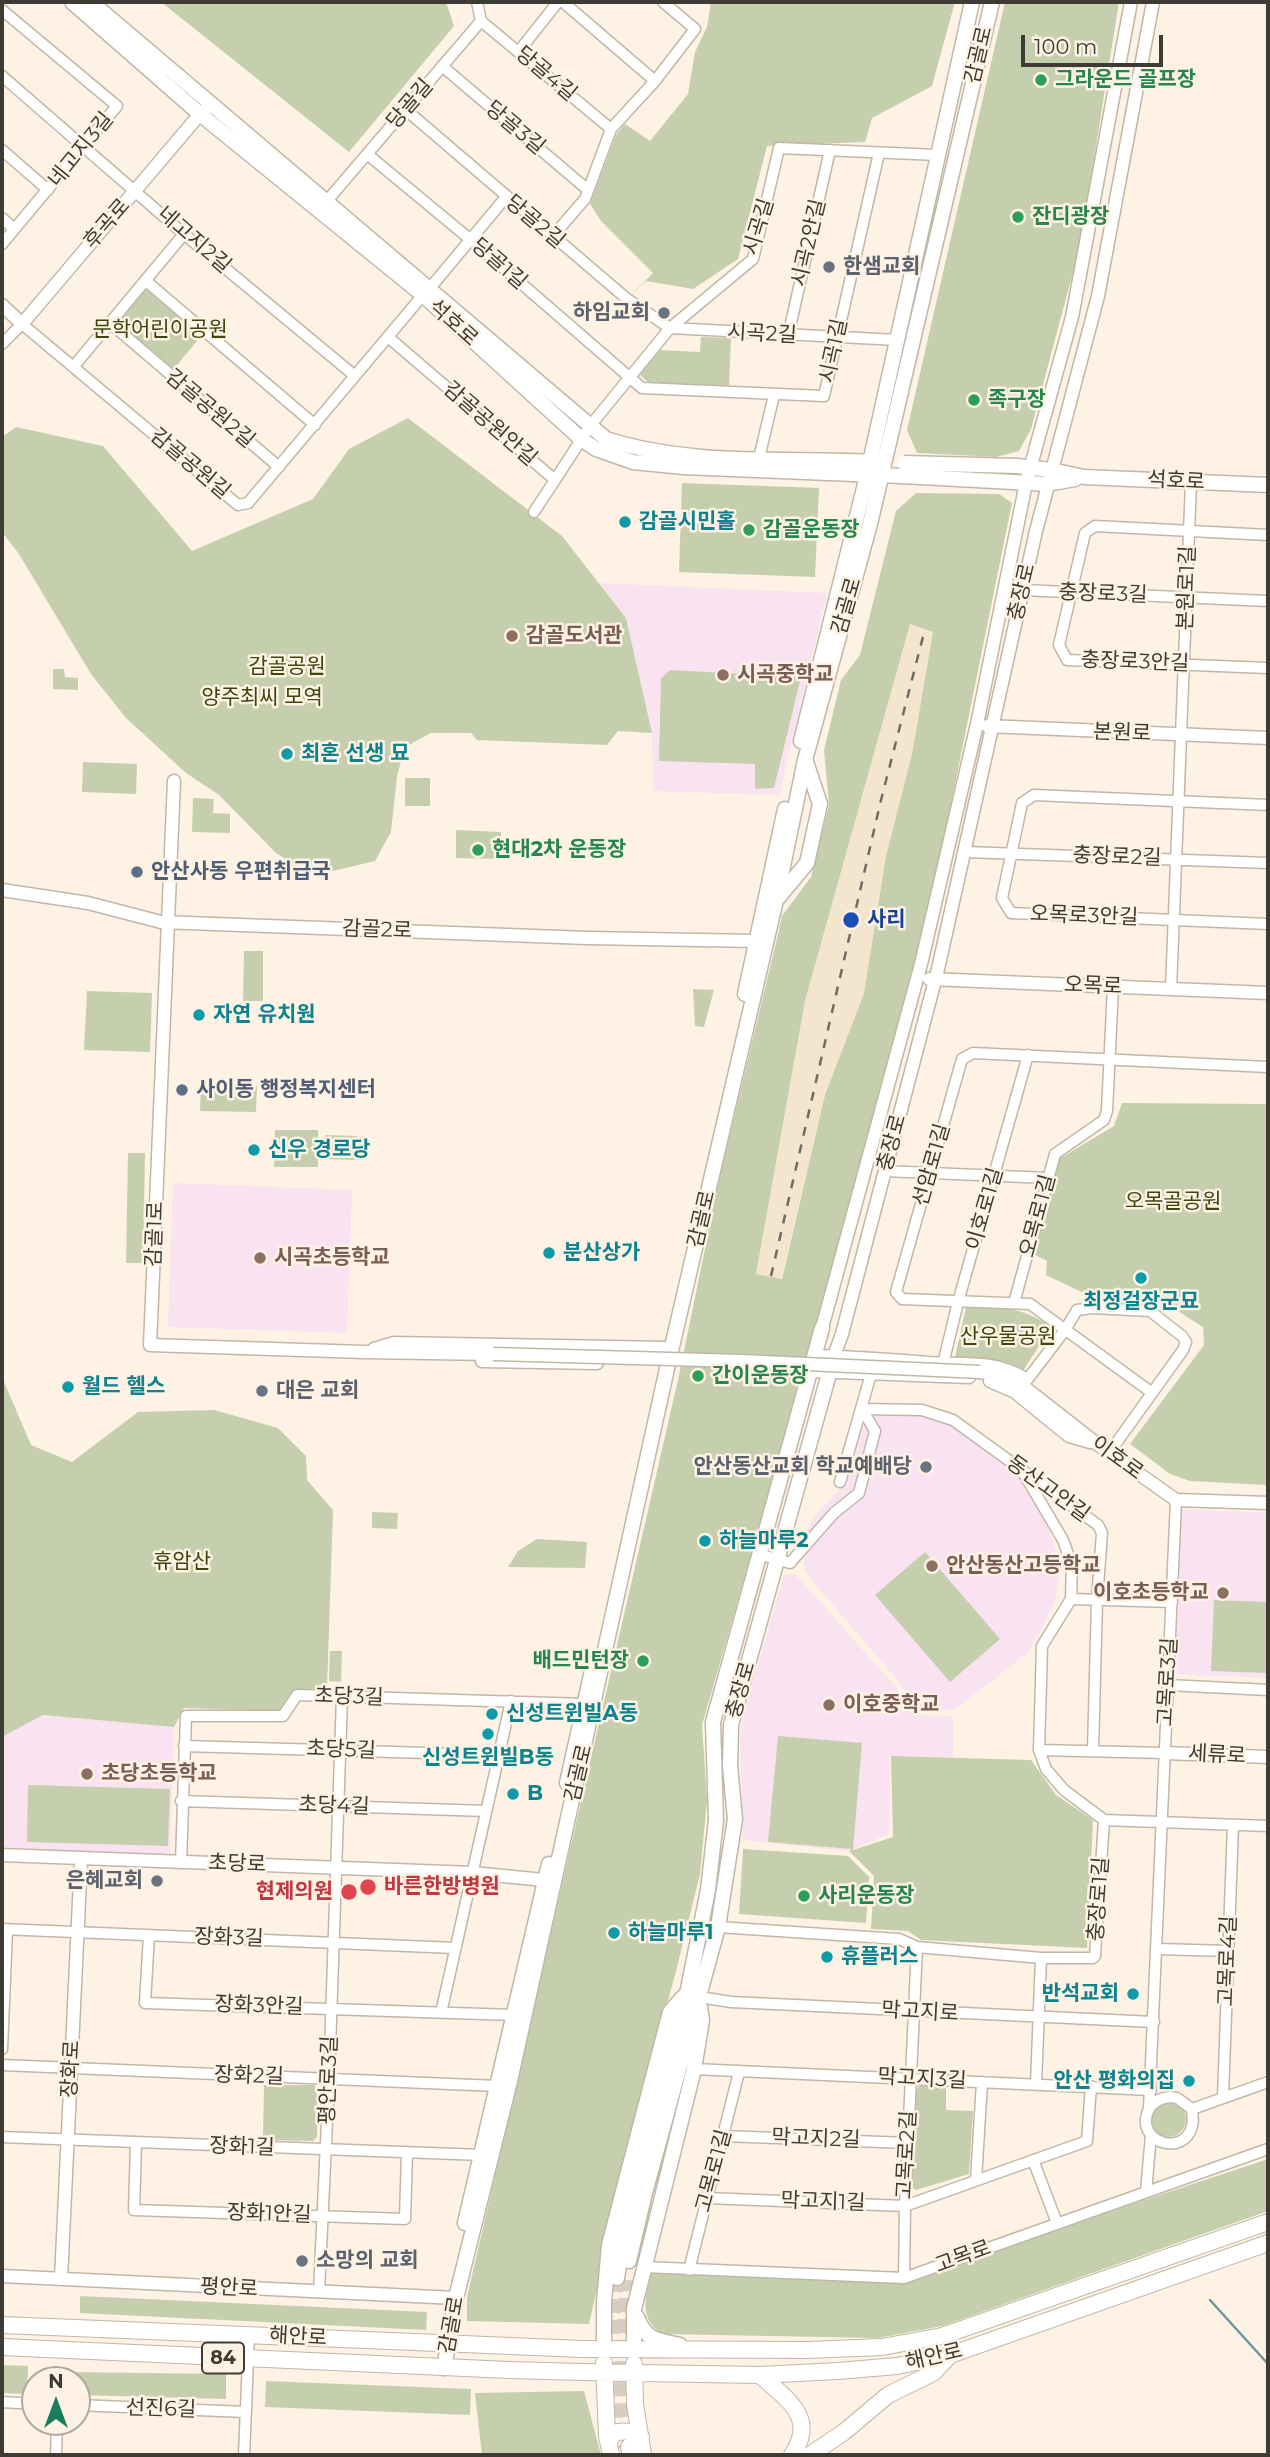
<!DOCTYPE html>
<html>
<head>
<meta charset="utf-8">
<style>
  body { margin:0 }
  #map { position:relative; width:1270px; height:2457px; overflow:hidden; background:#fdf2e3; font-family:Montserrat,sans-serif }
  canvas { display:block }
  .frame { position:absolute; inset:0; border:4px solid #3e3a34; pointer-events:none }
  .north { position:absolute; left:21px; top:2366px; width:70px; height:70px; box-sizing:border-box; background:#fdf2e3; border:2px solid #b1a89d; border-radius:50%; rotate:0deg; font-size:19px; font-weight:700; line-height:28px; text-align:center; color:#3e3a34 }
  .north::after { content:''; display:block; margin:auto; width:24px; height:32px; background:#167e59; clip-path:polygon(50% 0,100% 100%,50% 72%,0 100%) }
  .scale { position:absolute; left:1021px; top:35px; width:142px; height:32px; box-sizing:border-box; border:4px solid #3e3a34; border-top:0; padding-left:9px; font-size:21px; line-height:24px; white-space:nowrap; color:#3e3a34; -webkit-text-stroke:5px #fdf2e3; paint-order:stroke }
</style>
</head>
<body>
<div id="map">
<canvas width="1270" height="2457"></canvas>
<div class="frame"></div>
<div class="north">N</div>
<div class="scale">100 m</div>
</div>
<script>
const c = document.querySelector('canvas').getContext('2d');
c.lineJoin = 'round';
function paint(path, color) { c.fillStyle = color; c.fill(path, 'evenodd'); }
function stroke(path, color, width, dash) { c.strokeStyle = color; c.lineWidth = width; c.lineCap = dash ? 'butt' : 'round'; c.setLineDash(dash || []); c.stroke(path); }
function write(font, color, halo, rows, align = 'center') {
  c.font = font + ' Montserrat,"Noto Sans KR",sans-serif'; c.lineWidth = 5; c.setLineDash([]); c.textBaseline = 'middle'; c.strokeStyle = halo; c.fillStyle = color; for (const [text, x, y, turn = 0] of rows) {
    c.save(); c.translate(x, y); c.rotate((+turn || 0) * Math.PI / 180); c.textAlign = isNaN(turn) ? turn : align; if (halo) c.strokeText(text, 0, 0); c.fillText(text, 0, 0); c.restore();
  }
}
paint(new Path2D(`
  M910,624L933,632L912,754L886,856L864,993L825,1095L781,1279L756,1274L805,1001Z`), '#f4e5cf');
paint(new Path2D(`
  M598,583L827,593L779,795L653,791L652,733L626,618Z
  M173,1183L352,1190L347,1333L168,1327Z
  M868,1412L919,1414L951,1422L1019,1477L1041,1503L1059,1561V1581L1054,1603L1040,1633L1027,1653L954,1710H923L805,1572L802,1538L818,1511L846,1483Z
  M1181,1509L1268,1513V1678L1174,1674Z
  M795,1574L921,1715L953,1716V1757L890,1756L889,1834L848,1851L743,1840L740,1735L749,1695L784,1575Z
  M43,1715L174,1727L170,1857L2,1847V1737Z`), '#f9e3f1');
paint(new Path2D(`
  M161,2H446L454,26L349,152Z
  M711,2H955L932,86L872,118L865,142L767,146L738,259L693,289L646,281L627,299L653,273L601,221L590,204L616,135L625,124L650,141L688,94L695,52L707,27Z
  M1005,2H1119L1080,246L1031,429L1019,451L996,457L917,453L907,430Z
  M143,290H148L202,335L172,371L118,326V321Z
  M701,337L731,338L729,387L649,383L638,373L658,350L700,352Z
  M408,418L562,536L626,618L652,733L618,731L607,745L477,740L471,733H431L405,747L397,776L391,832L375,861L333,871L300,868L276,853L219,795L186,773L126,718L91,674L19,554L2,532V437L16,427L103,446L192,551L313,499L349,449Z
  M682,483L819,488L815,577L679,572Z
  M916,493L999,494L1012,503L927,922L878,1095L817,1326L702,1725L707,1800L700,1874L676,1971L635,2122L589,2324L467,2321V2297L678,1380L720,1176L779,930L782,916L811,877L829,805L824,750L841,680L860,655L896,511ZM910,624L933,632L912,754L886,856L864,993L825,1095L782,1279L756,1274L805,1001Z
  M53,669H64L65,677L78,678V690L53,689Z
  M670,670L801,677L774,788L755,789V764L659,761L661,678Z
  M83,762L137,764L136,794L82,792Z
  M405,778H430V806H405Z
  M193,798L214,799L213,813L230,814V833L192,832Z
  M456,830L501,832V859L456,858Z
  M244,951H263V1001H243Z
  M693,989L714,990L704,1027L695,1026Z
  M87,991L152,993L150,1052L84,1050Z
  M201,1085L257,1086L256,1112L200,1111Z
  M1122,1103L1268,1104V1485L1190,1481L1170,1474L1130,1444L1204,1345L1203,1327L1154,1296H1090L1046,1275L1047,1261L1031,1253L1059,1159L1114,1126Z
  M275,1130H318V1167H274Z
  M325,1135L357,1136V1160L324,1159Z
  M128,1153H145L143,1263H126Z
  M966,1307C1005,1307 1022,1307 1055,1329L1039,1346L1021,1374C1000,1363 979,1357 955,1357Z
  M2,1377L31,1445L72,1462L138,1412L214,1410L278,1428L306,1456L307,1480L333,1510L327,1689L295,1690L280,1711L184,1708L174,1727L43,1715L2,1737Z
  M372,1512L398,1513L397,1529L372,1528Z
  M537,1539L587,1542L585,1568L508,1567L518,1551Z
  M925,1552L1000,1639L950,1682L875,1595Z
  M1214,1600L1268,1602V1673L1211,1671Z
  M330,1651H342L341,1682L329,1681Z
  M778,1736L862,1743L853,1850L893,1837L891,1756L1031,1760L1056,1795L1093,1820L1087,1948L921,1940L908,1931L871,1929L874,1876L849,1851L852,1849L768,1842Z
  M28,1785L170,1789L168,1846L27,1842Z
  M743,1849L848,1856L869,1877L866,1923L739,1914Z
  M264,2085H314L317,2089V2137L313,2141L263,2140Z
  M920,2085L946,2086V2110L973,2111L969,2174L916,2190L912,2187L916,2090Z
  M1150 2119a18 18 0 1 1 36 0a18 18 0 1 1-36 0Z
  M1268,2159V2211L942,2326L878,2338L663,2334C637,2319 647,2297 650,2272L903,2280Z
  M80,2296L427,2312L426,2330L80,2313Z
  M2,2365L28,2366L27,2394L2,2393Z
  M67,2372L226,2374V2399L77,2395V2380H67Z
  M266,2381L471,2389L470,2415L265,2407Z
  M584,2391L601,2455H482L475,2393Z`), '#c5cfad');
stroke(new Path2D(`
  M1210,2300L1268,2364`), '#6a989c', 2.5);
stroke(new Path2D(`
  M617,2278L613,2322V2395L619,2448
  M625,2417C619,2372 624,2325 627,2280`), '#d7cdc0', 14, [14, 7]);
const minor = new Path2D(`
  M563,2L655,81
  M2,10L117,106L2,244
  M481,21L611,129
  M519,51L558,2
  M442,66L588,190
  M2,76L184,234L355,376
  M405,109L627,299L670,328L897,340
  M2,150L48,190
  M367,154L471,240L642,388L824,396L879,153
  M326,202L481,21L477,2
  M2,218L14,229
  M552,237L585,199L611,129L655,81L695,29L663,2
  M146,281L315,425
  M430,288L506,197
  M110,323L279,467
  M788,336L830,150
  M388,337L555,480L590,426L670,328L753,259L779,148L937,155
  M2,344L22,324L238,505L248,503L423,295
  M74,366L184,234
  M759,458L774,395
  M534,512L555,480
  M1268,535L1095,526L1085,533L1059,645L1067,660L1268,668
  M1022,590L1268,601
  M1268,805L1034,795L1022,803L1002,898L1011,913L1268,924
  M966,852L1268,863
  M1171,989L1191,482
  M884,1171L1048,1178
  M1014,1303L1055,1154L1104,1120L1107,1111L1113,987
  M943,1364L958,1302L1028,1055
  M1027,1380L1065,1330L1077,1310L1092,1308L1150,1311L1182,1336L1186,1342L1183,1350L1109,1453
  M1151,1392L1030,1304L902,1299L896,1292L962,1059L973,1053L1268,1067
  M862,1409L922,1410L953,1420L1098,1525L1102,1533L1097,1600L1093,1751
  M1024,1474L1063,1540L1072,1565L1071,1599
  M840,1482L871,1374
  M758,1554L790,1563L834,1513L859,1493L875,1431L862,1409
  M1071,1599L1172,1602
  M1168,1685L1268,1690
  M184,1746L497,1755
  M1039,1750L1165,1753
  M181,1801L486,1811
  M1104,1820L1268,1826
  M181,1862L186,1716H283L297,1695L585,1704
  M718,1927L899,1939L917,1947L1041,1958H1093L1095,1956L1104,1820L1064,1790L1046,1769L1039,1750L1042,1646L1071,1599
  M2,1929L455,1948
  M149,1935L145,2003L514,2015
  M1157,1949L1228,1951
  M693,1996L731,2002L1154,2022
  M441,2013L511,1701
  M2,2049L7,1930
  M2,2065L497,2086
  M694,2069L1151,2090
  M1036,2084L1041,1958
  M1170,2097L1177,2098L1192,2109C1192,2115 1194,2121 1192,2126C1184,2158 1135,2142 1148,2111C1152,2102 1160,2098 1170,2097Z
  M1223,2097L1233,1825
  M1149,2108L1176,1500
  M1192,2109L1268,2082
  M723,2136L908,2143
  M2,2137L482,2155
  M136,2143L134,2210L405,2219L407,2152
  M1033,2160L1057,2223
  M976,2180L982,2082
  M1146,2192L1151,2135
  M707,2198L905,2206L1087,2141L1091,2086
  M644,2267L904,2278L1268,2149
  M689,2270L739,2072
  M904,2278L905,2206L917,1947
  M319,2292L329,2079L342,1697
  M2,2402L35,2404
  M77,2405L246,2412
  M56,2455L57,2422
  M244,2455L249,2335`);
const tertiary = new Path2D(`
  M2,305L22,324L200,114L211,105
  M987,726L1268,738
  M174,781L150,1345L364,1352L493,1354
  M2,890L88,903L161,922L587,938L756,941
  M929,979L1268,993
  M822,1328L921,964L977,724L1026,483L1072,317L1131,2
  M374,1349L394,1343L666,1348
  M815,1356C853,1357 891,1360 929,1363C965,1365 992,1360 1024,1378
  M834,1356L842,1334L938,969L1036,531L1098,296L1153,2
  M482,1361L597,1363
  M810,1371L969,1377
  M980,1372L1000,1375L1019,1383L1097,1444L1176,1500L1268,1503
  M990,1381L1015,1392L1069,1436L1090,1442
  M1165,1753L1268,1757
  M2,1855L473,1873L554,1881
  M2,2276L456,2298
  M61,2279L81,1859`);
const secondary = new Path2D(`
  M72,2L200,114L423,295L581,439L596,449L633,462L684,467L902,476
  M91,2L606,439C693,467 788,457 878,462
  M1017,466L1051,470L1084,477L1268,485
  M1013,482L1047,484L1075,479
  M801,741L867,476L972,2
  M777,899L807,863L820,804L806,762
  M745,994L785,809
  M567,1783L593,1666
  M465,2223L549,1864
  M629,2261L645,2193L718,1927L735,1819L730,1766L731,1725L834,1356
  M617,2278L624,2232L687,1994L708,1890L716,1820L713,1722L822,1328
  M637,2317C646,2341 657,2340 680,2345
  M604,2350V2302L609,2245L670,2012L683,1997
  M634,2351V2309L694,2069L702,2020L700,2007
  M444,2368L456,2298L510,2081L668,1364L776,900L805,760L870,524L992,2`);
const primary = new Path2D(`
  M2,2325L511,2346
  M2,2347L509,2370
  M582,2349L807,2350L882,2347L942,2336L1268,2222
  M604,2363L607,2436L611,2455
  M634,2364L635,2404L643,2455
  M582,2372L760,2375L838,2371L897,2366L950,2355L1268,2243
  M760,2375C786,2399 818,2417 792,2455
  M609,2443L613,2433C624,2430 631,2431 641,2437
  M629,2447L631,2455
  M810,2455L844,2432L888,2395L933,2373L950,2355`);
stroke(minor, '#c1b7a8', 13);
stroke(tertiary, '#c1b7a8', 15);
stroke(secondary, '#c1b7a8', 17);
stroke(primary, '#c1b7a8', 18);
stroke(minor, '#fff', 10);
stroke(tertiary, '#fff', 12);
stroke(secondary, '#fff', 14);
stroke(primary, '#fff', 16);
stroke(new Path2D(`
  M771,1276L881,800L925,629`), '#716b63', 2.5, [9, 9]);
const tertiaryBridge = new Path2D(`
  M493,1354L741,1361L980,1372`);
const secondaryBridge = new Path2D(`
  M904,463L1017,466
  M902,476L1013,482`);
const primaryBridge = new Path2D(`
  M511,2346L582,2349
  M509,2370L582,2372`);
stroke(tertiaryBridge, '#c1b7a8', 15, []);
stroke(secondaryBridge, '#c1b7a8', 17, []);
stroke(primaryBridge, '#c1b7a8', 18, []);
stroke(tertiaryBridge, '#fff', 12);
stroke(secondaryBridge, '#fff', 14);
stroke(primaryBridge, '#fff', 16);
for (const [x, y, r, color] of [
  [1041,80,7,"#2e9e5b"],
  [1018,217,7,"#2e9e5b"],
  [829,267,7,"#6b7280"],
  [664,313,7,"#6b7280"],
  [974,400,7,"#2e9e5b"],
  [625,522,7,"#0f9aa8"],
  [749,530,7,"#2e9e5b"],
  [512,636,7,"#8d6e63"],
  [723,675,7,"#8d6e63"],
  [287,754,7,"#0f9aa8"],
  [478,850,7,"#2e9e5b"],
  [137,872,7,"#5c6f8a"],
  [851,920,9,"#1a4fb4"],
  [199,1015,7,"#0f9aa8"],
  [182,1090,7,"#5c6f8a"],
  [254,1150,7,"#0f9aa8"],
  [549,1253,7,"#0f9aa8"],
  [260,1258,7,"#8d6e63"],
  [1141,1278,7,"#0f9aa8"],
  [698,1376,7,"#2e9e5b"],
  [68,1387,7,"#0f9aa8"],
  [262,1391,7,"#6b7280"],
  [926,1467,7,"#6b7280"],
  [705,1541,7,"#0f9aa8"],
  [932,1566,7,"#8d6e63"],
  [1223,1593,7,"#8d6e63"],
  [643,1661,7,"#2e9e5b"],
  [829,1705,7,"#8d6e63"],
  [492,1714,7,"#0f9aa8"],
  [488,1734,7,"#0f9aa8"],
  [87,1774,7,"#8d6e63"],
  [513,1794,7,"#0f9aa8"],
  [157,1881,7,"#6b7280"],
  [368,1887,9,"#e0444e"],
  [349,1892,9,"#e0444e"],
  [804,1896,7,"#2e9e5b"],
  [614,1933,7,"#0f9aa8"],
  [827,1957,7,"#0f9aa8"],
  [1133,1994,7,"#0f9aa8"],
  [1189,2081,7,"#0f9aa8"],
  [302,2261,7,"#6b7280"]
]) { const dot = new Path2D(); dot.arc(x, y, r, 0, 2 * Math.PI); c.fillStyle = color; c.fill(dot); stroke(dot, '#fdf2e3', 2.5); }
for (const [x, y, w] of [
  [223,2358,42]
]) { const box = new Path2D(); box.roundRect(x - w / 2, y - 15.5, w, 31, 5); c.fillStyle = '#fdf2e3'; c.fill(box); stroke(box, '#3e3a34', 2); }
write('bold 19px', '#3e3a34', null, [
  ["84",223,2358]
]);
write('21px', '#3e3a34', '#fdf2e3', [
  ["감골로",979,55,-77],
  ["당골4길",546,74,40],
  ["당골길",410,104,-49],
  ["당골3길",515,128,40],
  ["네고지3길",81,150,-51],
  ["당골2길",535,222,40],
  ["후곡로",107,224,-49],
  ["시곡길",759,227,-73],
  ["네고지2길",194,240,41],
  ["시곡2안길",809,243,-77],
  ["당골1길",499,264,41],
  ["석호로",453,323,42],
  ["시곡2길",762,334,3],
  ["시곡1길",834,351,-78],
  ["감골공원2길",210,409,40],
  ["감골공원안길",490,424,41],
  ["감골공원길",190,464,40],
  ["석호로",1176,481,3],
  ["본원로1길",1187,588,-88],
  ["충장로",1022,592,-77],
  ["충장로3길",1103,594,2],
  ["감골로",847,606,-74],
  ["충장로3안길",1135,662,2],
  ["본원로",1122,733,2],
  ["충장로2길",1117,857,2],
  ["오목로3안길",1084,916,2],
  ["감골2로",377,930,2],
  ["오목로",1093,986,2],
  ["충장로",892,1143,-75],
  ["선암로1길",932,1165,-74],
  ["이호로1길",985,1209,-74],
  ["오목로1길",1038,1216,-75],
  ["감골로",702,1219,-77],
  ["감골1로",155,1234,-88],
  ["이호로",1117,1458,36],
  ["동산고안길",1048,1489,36],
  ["고목로3길",1168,1682,-87],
  ["충장로",741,1690,-74],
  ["초당3길",349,1697,2],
  ["초당5길",341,1750,2],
  ["세류로",1217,1755,3],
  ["감골로",579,1773,-77],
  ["초당4길",334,1806,2],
  ["초당로",237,1864,2],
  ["충장로1길",1099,1899,-86],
  ["장화3길",229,1938,2],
  ["고목로4길",1228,1961,-88],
  ["장화3안길",259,2006,2],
  ["막고지로",920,2012,3],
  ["장화로",71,2069,-87],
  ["장화2길",249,2076,2],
  ["막고지3길",922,2079,3],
  ["평안로3길",329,2080,-88],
  ["막고지2길",816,2139,2],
  ["장화1길",242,2147,2],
  ["고목로2길",907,2155,-87],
  ["고목로1길",714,2171,-75],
  ["막고지1길",823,2202,2],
  ["장화1안길",269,2214,2],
  ["고목로",963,2257,-20],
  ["평안로",229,2288,3],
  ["감골로",452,2325,-80],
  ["해안로",298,2337,3],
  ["해안로",934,2357,-13],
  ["선진6길",161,2409,2]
]);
write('bold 21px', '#27864d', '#fdf2e3', [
  ["그라운드 골프장",1055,80],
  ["잔디광장",1032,217],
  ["족구장",988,400],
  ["감골운동장",763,530],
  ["현대2차 운동장",492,850],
  ["간이운동장",712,1376],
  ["배드민턴장",629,1661,"right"],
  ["사리운동장",818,1896]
], 'left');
write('bold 21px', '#5b616d', '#fdf2e3', [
  ["한샘교회",843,267],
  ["하임교회",650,313,"right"],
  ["대은 교회",276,1391],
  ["안산동산교회 학교예배당",912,1467,"right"],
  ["은혜교회",143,1881,"right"],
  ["소망의 교회",316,2261]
], 'left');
write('21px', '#3c470f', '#fdf2e3', [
  ["문학어린이공원",160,330],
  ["감골공원",287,667],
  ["양주최씨 모역",262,698],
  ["오목골공원",1173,1202],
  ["산우물공원",1008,1337],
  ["휴암산",182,1562]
]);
write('bold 21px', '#0d838f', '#fdf2e3', [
  ["감골시민홀",639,522],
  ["최혼 선생 묘",301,754],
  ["자연 유치원",213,1015],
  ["신우 경로당",268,1150],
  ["분산상가",563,1253],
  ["최정걸장군묘",1141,1302,"center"],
  ["월드 헬스",82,1387],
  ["하늘마루2",719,1541],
  ["신성트윈빌A동",506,1714],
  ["신성트윈빌B동",488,1758,"center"],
  ["B",527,1794],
  ["하늘마루1",628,1933],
  ["휴플러스",841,1957],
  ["반석교회",1119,1994,"right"],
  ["안산 평화의집",1175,2081,"right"]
], 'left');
write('bold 21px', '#785e54', '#fdf2e3', [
  ["감골도서관",526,636],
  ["시곡중학교",737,675],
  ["시곡초등학교",274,1258],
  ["안산동산고등학교",946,1566],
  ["이호초등학교",1209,1593,"right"],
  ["이호중학교",843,1705],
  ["초당초등학교",101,1774]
], 'left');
write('bold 21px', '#4e5e75', '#fdf2e3', [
  ["안산사동 우편취급국",151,872],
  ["사이동 행정복지센터",196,1090]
], 'left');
write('bold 21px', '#164399', '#fdf2e3', [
  ["사리",867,920]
], 'left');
write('bold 21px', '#be3a42', '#fdf2e3', [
  ["바른한방병원",384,1887],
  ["현제의원",333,1892,"right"]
], 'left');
</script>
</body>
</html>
